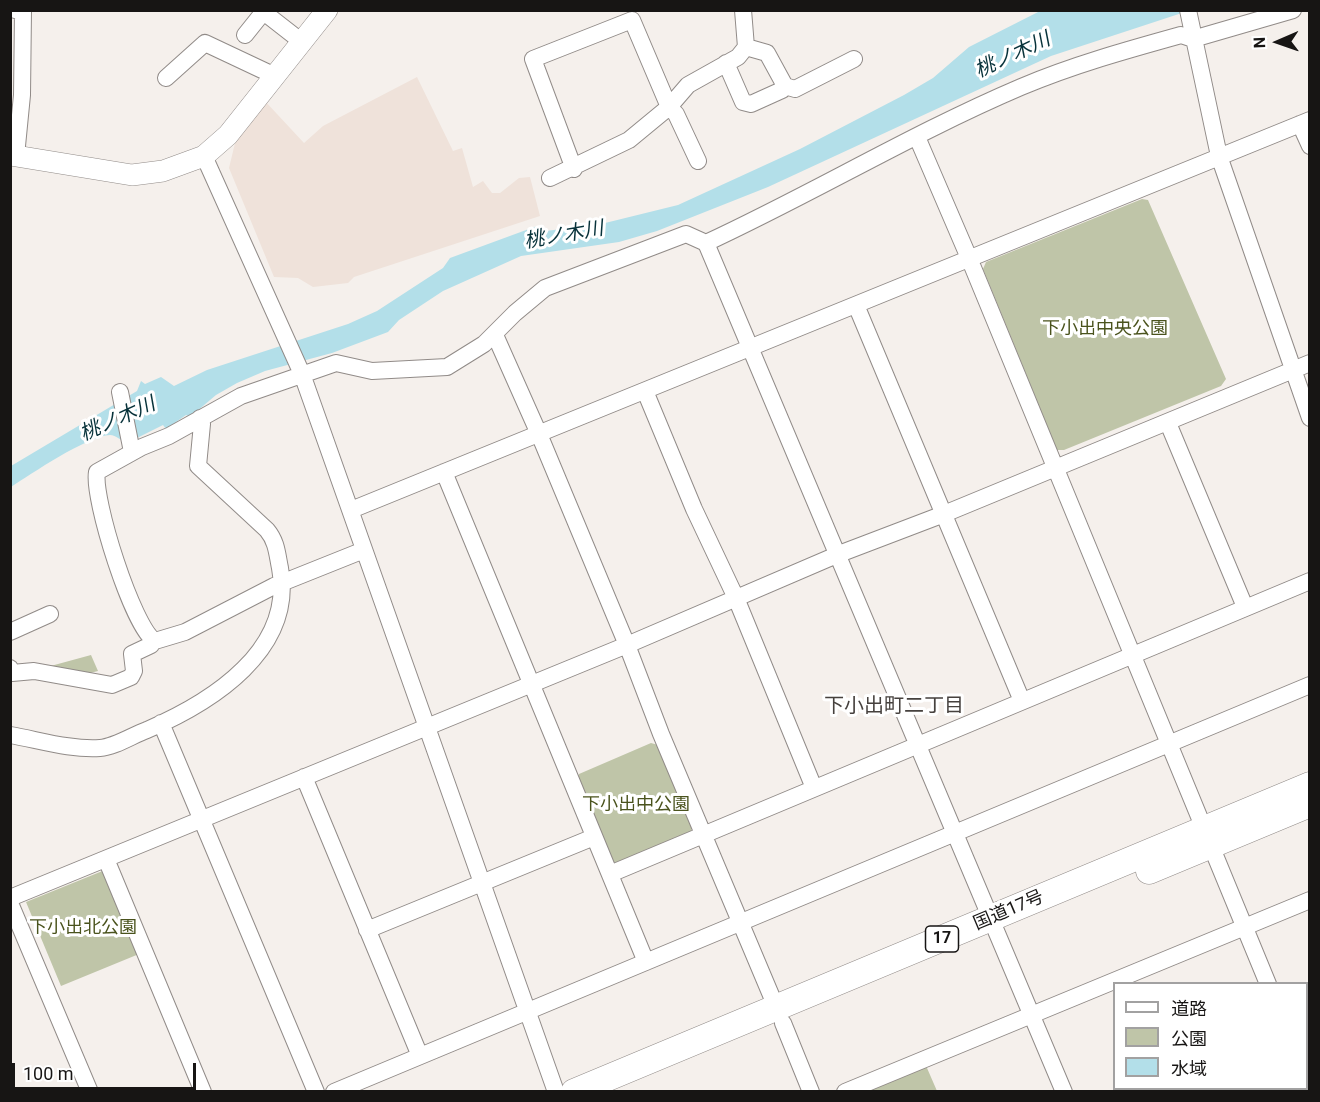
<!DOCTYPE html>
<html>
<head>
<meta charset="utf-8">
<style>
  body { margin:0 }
  #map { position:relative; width:1320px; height:1102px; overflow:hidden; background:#f5f0ec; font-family:Roboto,"Noto Sans JP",sans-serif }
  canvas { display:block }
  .frame { position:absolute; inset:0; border:12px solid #171514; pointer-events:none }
  .legend { position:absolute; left:1113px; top:982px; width:195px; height:108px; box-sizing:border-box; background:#fff; border:2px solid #a2a1a1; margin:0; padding:8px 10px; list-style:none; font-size:18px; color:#171514 }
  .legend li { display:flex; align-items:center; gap:12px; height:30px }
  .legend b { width:30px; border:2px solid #a2a1a1 }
  .north { position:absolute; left:1248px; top:12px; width:60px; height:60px; -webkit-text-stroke:4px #fff; paint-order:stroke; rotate:268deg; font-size:16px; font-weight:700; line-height:24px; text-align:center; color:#171514 }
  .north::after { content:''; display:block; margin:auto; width:21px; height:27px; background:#171514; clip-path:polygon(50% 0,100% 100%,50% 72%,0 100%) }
  .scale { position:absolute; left:12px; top:1063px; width:184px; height:27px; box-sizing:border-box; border:3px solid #171514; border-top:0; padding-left:8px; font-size:18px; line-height:21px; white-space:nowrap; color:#171514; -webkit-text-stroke:4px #fff; paint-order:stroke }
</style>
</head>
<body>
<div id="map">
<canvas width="1320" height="1102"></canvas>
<div class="frame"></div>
<ul class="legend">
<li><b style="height:8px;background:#fff"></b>道路</li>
<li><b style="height:16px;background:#bfc5a8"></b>公園</li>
<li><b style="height:16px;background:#b3dfe9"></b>水域</li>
</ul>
<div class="north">N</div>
<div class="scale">100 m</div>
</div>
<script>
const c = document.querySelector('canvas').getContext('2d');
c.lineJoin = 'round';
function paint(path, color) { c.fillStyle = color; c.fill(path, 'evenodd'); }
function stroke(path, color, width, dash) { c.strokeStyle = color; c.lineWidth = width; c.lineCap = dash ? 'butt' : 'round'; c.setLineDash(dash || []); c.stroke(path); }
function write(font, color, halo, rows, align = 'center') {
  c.font = font + ' Roboto,"Noto Sans JP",sans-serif'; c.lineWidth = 6; c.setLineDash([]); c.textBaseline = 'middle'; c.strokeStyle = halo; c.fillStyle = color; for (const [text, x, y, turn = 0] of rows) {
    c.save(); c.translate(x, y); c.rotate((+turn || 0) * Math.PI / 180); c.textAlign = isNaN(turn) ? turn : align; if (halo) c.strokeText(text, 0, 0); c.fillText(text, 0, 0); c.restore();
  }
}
paint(new Path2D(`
  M417,77L453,151L462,148L473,187L483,181L492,193H500L519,178L530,177L540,216L354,277L348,283L313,287L298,278L274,277L229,168L236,139L264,100L304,143L323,126Z`), '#efe2da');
paint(new Path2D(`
  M1142,199L1148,200L1226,379L1221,386L1064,450H1057L983,269L986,262Z
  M91,655L98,671L86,674L47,667Z
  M651,743L658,745L692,826L691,832L617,862H611L578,778L579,774Z
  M105,870L139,954L61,986L26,902Z
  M922,1066L927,1068L937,1091L864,1092Z`), '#bfc5a8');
paint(new Path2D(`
  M1042,10L1188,11L1051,56L768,187L657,231L619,242L521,256L443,291L399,320L388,332L332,353L265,371L237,383L216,395L190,417L186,415L166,429L163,425L127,443C121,441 116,435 110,435C87,436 31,474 11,487V466L137,391L141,381L145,384L161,377L174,386L207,370L348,324L377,311L443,268L450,258L537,226L535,231L538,232L601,224L678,205L800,149L904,95L933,78L969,47Z`), '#b3dfe9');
const minor = new Path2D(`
  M15,10L23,11L22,95L16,156
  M261,10L302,42
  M1188,10L1219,156L1310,418
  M245,35L265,10
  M746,47L767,53L785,86L795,89L854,59
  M726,63L743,102L751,104L782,90L785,86
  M166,78L205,43L275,76
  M1300,124L1310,146
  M917,137L969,258L1268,984
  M204,156L302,374L556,1092
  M574,169L533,59L632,20L669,107L676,114L698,161
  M550,178L629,140L669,107L688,85L738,57L746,47L743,10
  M706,243L1064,1092
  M856,305L1022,701
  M495,335L539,434L627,645L661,734L776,1007
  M645,391L694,509L736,598L814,788
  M120,392L132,452
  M1168,423L1245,607
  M444,472L646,962
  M351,510L1310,120
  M364,550L274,586L185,632L155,641C133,628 92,498 97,472L142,447L169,436L241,396L336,363L372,371L447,367L484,344L515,313L545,288L686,234L706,243C812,194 913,133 1021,87C1073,65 1127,50 1181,35L1193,39L1293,10
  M10,632L50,614
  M10,668L12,673L34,671L112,685L131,677L134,671L132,654L151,645L152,640
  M161,723L316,1092
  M10,735C39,740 71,750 100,748C115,747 133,735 147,730C212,702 295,650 280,568C277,554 277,542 267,530L198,466L202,424L200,418
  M304,777L420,1056
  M106,859L203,1092
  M610,874L1310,581
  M10,898L627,645L839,554L944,514L1310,363
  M10,903L90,1092
  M367,930L594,837
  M1306,1011H1310
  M783,1023L811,1092
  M334,1092L1310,685
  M845,1092L1310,900`);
const major = new Path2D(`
  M10,155L132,175L163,171L204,156L228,135L327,10`);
const highway = new Path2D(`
  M1149,871L1310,804
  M574,1092L1310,785`);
stroke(minor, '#918b88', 18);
stroke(major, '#918b88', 22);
stroke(highway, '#918b88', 27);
stroke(minor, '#fff', 16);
stroke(major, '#fff', 21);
stroke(highway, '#fff', 26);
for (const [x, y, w] of [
  [942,939,33]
]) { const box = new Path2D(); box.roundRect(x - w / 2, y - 13, w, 26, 4.5); c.fillStyle = '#fff'; c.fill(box); stroke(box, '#171514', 1.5); }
write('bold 16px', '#171514', null, [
  ["17",942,939]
]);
write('18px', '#4a531d', '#fff', [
  ["下小出中央公園",1105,329],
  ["下小出中公園",636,805],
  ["下小出北公園",83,928]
]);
write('18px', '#171514', '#fff', [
  ["国道17号",1009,911,-23]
]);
write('italic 20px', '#07323a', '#fff', [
  ["桃ノ木川",1013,56,-25],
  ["桃ノ木川",564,236,-10],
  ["桃ノ木川",118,420,-24]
]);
write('20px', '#46413e', '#fff', [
  ["下小出町二丁目",894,707]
]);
</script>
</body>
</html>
